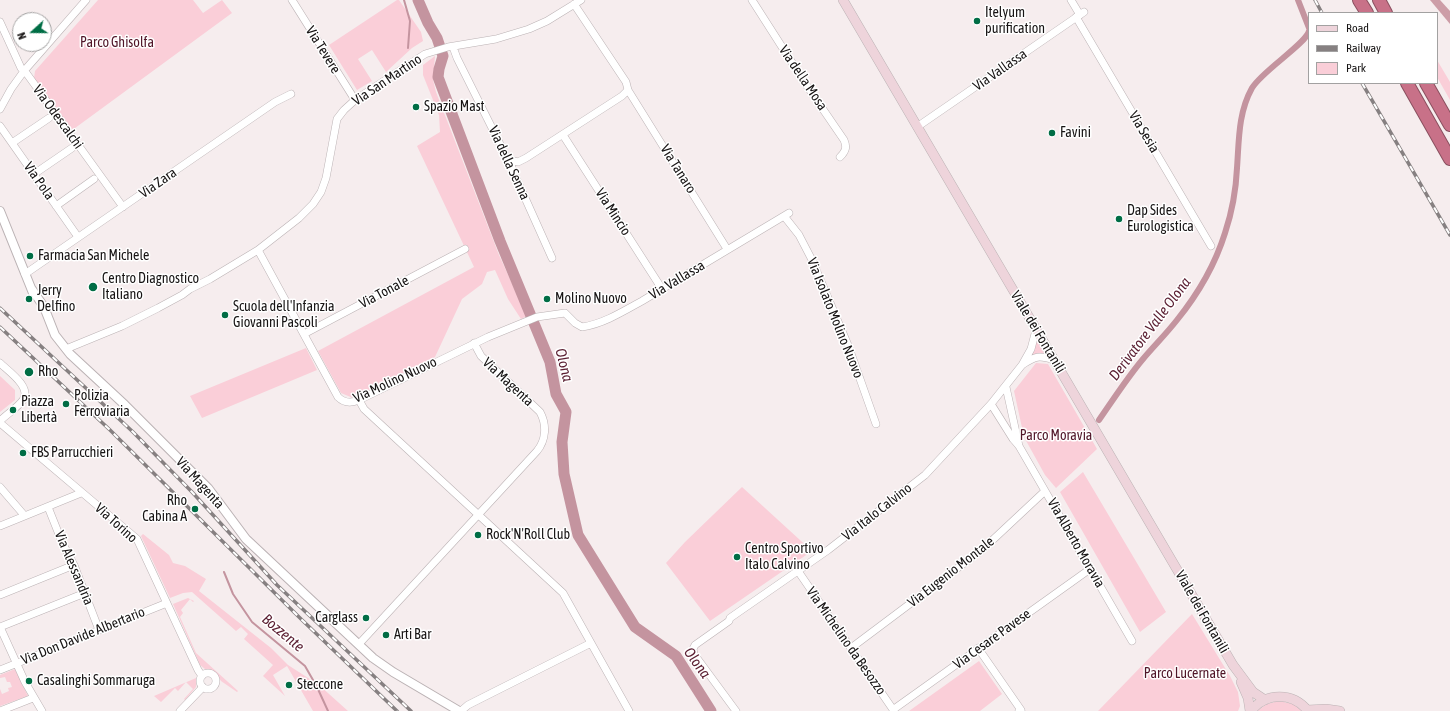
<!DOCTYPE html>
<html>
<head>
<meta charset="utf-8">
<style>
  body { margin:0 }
  #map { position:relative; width:1450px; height:711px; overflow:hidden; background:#f6edee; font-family:"Asap Condensed",sans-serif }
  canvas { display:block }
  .legend { position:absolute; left:1308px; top:12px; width:130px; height:72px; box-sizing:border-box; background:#fff; border:1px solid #a2a1a1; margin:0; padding:5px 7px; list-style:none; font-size:12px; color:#171414 }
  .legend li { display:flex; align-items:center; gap:8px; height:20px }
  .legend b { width:20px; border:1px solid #a2a1a1 }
  .north { position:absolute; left:12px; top:12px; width:40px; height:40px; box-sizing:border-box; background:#fff; border:1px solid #a2a1a1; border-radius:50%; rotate:249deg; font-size:11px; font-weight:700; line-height:16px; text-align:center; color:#171414 }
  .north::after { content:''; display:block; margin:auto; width:14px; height:18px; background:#006d45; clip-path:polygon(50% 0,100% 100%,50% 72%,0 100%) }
</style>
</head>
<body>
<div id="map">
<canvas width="1450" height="711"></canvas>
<ul class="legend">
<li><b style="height:5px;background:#eed4db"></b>Road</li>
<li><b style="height:5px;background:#868081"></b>Railway</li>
<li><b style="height:11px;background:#faced8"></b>Park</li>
</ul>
<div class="north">N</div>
</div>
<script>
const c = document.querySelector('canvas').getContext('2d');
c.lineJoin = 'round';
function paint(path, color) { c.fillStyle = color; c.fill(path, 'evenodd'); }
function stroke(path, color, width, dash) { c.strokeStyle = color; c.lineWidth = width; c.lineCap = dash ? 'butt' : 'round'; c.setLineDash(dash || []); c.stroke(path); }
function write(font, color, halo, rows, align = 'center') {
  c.font = font + ' "Asap Condensed",sans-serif'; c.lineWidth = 3; c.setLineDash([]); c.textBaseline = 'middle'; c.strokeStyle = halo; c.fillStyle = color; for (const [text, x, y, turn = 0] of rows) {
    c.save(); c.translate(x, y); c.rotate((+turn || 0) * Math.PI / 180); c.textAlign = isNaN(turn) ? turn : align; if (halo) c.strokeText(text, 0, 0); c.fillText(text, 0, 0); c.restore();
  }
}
paint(new Path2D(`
  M98,0H193L203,13L222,0L232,13L71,131L34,78L35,71Z
  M397,0H399L421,32L423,41L412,48L386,72L372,50L358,59L372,81L357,90L329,45Z
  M435,56L433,80L436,92L499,255L527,316L521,319L508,299L495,270L487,272L482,284L462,299L435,357L353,398L341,393L318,351L474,267L417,146L440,132L439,115L423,75V65Z
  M1437,60L1450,82V100L1437,77Z
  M1037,339L1045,354L1040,353L1029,357Z
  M306,348L317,370L202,418L190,396Z
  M1036,363L1048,364L1097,449L1056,488L1045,475L1024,437L1014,391Z
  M0,376L15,390V400L0,412Z
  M1083,472L1166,612L1140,632L1060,492Z
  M742,487L812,551L710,621L666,563L685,542Z
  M143,534L169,555L173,563L185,566L206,579L199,591L271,648L288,665L319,685L348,711H313L287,666L273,675L285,696L263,676L273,665L244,639L248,634L241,627L236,631L192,592L183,593L170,598L141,536Z
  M188,598L194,601L193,602L190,599L181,610L183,613L180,617L196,653L238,691L237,692L221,681L214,671L205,669L200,665L173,604Z
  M1192,614L1230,676L1238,692L1240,706L1238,711H1098Z
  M979,661L1002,694L980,711H909Z
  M15,669L28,696L0,706V689L2,694L9,691L8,688L12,687L10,682H7L5,677L0,678V675Z
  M196,678V687L185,700L184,699L193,689L186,682L178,691L175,688L161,702L154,696Z
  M1279,701L1293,704L1302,711H1257L1267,704Z`), '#faced8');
paint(new Path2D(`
  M1430,0H1440L1450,11V24Z`), '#cd9da7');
stroke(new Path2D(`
  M404,0L410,21L408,48
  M224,572L233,594L252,622L305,666L317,687L328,711`), '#c4949f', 2);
stroke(new Path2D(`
  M1298,0L1309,28
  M1099,420C1113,400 1127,378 1143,359C1154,346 1166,334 1177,320C1198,294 1215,265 1225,233C1232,212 1236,190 1237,168C1239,141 1238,113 1252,88C1263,70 1306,44 1309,31`), '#c4949f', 6);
stroke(new Path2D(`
  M418,0L428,23L437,38L443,56L439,69L438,77L500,241L550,362L556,394L566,412L562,442L564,474L578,535L635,627L676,656L711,711`), '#c4949f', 11);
const minor = new Path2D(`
  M292,0L355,100
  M752,0L807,86L844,140C847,147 846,151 840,157
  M1071,0L1080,15
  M1076,17L1211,246
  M0,22L21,68L27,74L123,207
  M453,47L457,58L506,156L510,160L513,171L552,258
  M628,90L727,249
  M0,109L11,89L24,71L86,0
  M0,126L78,237
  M917,127L1084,12
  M563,135L662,289
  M12,143L49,118
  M510,160L518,162L526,158L622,96L628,90L626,82L574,4
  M34,174L72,148
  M56,206L94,179
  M784,216L799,235L812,260L848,345L876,424
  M258,250L338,397C344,403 352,403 359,400L488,337L537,317L565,313L575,323L582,327C603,324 624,311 642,301L789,213
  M25,274L275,102L291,94
  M1036,330L1031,349L1022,365C1035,356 1039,355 1054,360
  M304,334L465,249
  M66,349L122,326L158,308L182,295L190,289L210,279L258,250L299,218L313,204L321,192L326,178L337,119L344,110L355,100L425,54L448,47L496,39L529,29L547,21L581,0
  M0,363C8,371 32,387 23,400C17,408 7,414 0,421
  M1006,387L1019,446
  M359,400L364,409L563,593L629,711
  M991,404L1013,439L1019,446L1132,641
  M0,423L137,539L198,670L202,676
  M0,487L24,515
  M48,507L62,542L74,565L99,630
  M0,526L81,493
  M798,571L894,711
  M0,595L74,565
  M0,627L25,682L42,711
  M0,627L85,593
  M359,644L537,451C546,440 547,425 540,412L481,356L474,343
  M851,648L983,549L1045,491
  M978,648L1021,710L1019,711
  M0,670L167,603
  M200 681a8 8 0 1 1 16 0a8 8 0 1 1-16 0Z
  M894,709L1090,569
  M0,711L33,698
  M180,711L203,687
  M461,711L468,705L591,643
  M736,711L694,654L693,649L695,645L729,621L730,618L828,550L925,475L991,404L1022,365`);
const tertiary = new Path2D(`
  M0,211L33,293
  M31,288L44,307L55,335L70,354L125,405L208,488L246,539L373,658L393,672L459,711`);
const secondary = new Path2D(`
  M843,0L1233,665L1253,692L1265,700
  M1241,682L1248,698L1250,711
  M1307,710L1326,709L1340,711
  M1251,711C1266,692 1293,692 1308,711`);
const motorway = new Path2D(`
  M1359,0L1367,13
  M1379,0L1386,13
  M1407,83L1450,159
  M1426,83L1450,125`);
stroke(minor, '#bbb2b4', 8);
stroke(tertiary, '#bbb2b4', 10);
stroke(secondary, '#bbb2b4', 10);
stroke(motorway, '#8a505f', 14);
stroke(minor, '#fff', 7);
stroke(tertiary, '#fff', 8);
stroke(secondary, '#eed4db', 9);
stroke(motorway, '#c87188', 12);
const rail = new Path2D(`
  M1315,0L1322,13
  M1362,83L1450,235
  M0,308L133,432L192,492L277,585L411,711
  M0,327L110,430L301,619L397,711`);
stroke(rail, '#868081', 3.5);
stroke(rail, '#fff', 2, [6]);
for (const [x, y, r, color] of [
  [977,21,4,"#006d45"],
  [416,107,4,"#006d45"],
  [1052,133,4,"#006d45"],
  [1119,219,4,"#006d45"],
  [30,256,4,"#006d45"],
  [93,287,5,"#006d45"],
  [29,299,4,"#006d45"],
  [547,299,4,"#006d45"],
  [225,315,4,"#006d45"],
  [29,372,5,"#006d45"],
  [66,404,4,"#006d45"],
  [13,410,4,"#006d45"],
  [23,453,4,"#006d45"],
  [195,509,4,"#006d45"],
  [478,535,4,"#006d45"],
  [737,557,4,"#006d45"],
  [366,618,4,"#006d45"],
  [386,635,4,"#006d45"],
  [29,681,4,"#006d45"],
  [289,685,4,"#006d45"]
]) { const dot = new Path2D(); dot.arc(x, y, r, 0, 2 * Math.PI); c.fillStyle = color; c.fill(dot); stroke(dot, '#fff', 1.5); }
write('14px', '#171414', '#fff', [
  ["Itelyum",985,13],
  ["purification",985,29],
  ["Spazio Mast",424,107],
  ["Favini",1060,133],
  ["Dap Sides",1127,211],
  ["Eurologistica",1127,227],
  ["Farmacia San Michele",38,256],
  ["Centro Diagnostico",102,279],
  ["Italiano",102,295],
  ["Jerry",37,291],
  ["Delfino",37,307],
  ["Molino Nuovo",555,299],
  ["Scuola dell'Infanzia",233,307],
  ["Giovanni Pascoli",233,323],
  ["Rho",38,372],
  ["Polizia",74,396],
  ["Ferroviaria",74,412],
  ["Piazza",21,402],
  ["Libertà",21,418],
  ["FBS Parrucchieri",31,453],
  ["Rho",187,501,"right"],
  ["Cabina A",187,517,"right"],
  ["Rock'N'Roll Club",486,535],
  ["Centro Sportivo",745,549],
  ["Italo Calvino",745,565],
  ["Carglass",358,618,"right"],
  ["Arti Bar",394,635],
  ["Casalinghi Sommaruga",37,681],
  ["Steccone",297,685]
], 'left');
write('14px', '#501528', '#fff', [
  ["Parco Ghisolfa",117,43],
  ["Parco Moravia",1056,436],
  ["Parco Lucernate",1185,674]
]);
write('14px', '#171414', '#fff', [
  ["Via Tevere",323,50,58],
  ["Via Vallassa",1000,70,-35],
  ["Via della Mosa",803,78,56],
  ["Via San Martino",387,80,-34],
  ["Via Odescalchi",58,117,54],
  ["Via Sesia",1144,132,59],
  ["Via della Senna",509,163,65],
  ["Via Tanaro",678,169,58],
  ["Via Pola",39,181,55],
  ["Via Zara",158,183,-35],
  ["Via Mincio",613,212,57],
  ["Via Vallassa",677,280,-31],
  ["Via Tonale",384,292,-28],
  ["Via Isolato Molino Nuovo",835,318,68],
  ["Viale dei Fontanili",1038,332,59],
  ["Via Molino Nuovo",395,380,-25],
  ["Via Magenta",508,382,43],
  ["Via Magenta",200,483,48],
  ["Via Italo Calvino",877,512,-38],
  ["Via Torino",116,523,42],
  ["Via Alberto Moravia",1076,543,60],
  ["Via Alessandria",74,568,67],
  ["Via Eugenio Montale",951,572,-38],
  ["Viale dei Fontanili",1202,612,60],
  ["Via Don Davide Albertario",83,636,-22],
  ["Via Cesare Pavese",992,639,-36],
  ["Via Michelino da Besozzo",846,641,55]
]);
write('italic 15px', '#5b1f32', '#fff', [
  ["Derivatore Valle Olona",1150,329,-53],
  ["Olona",564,365,76],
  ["Bozzente",283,633,40],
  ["Olona",697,663,54]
]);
</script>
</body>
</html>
